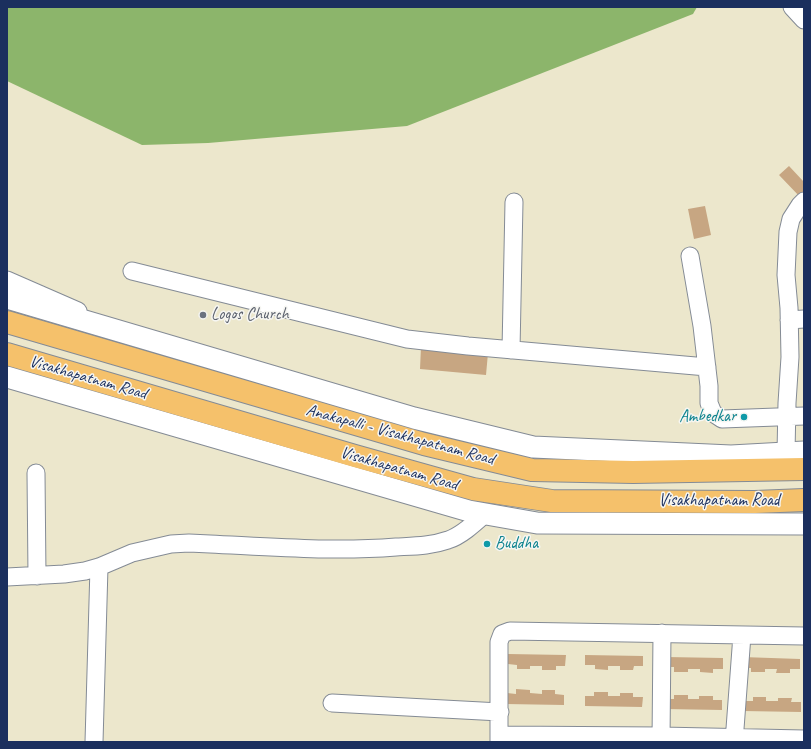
<!DOCTYPE html>
<html>
<head>
<meta charset="utf-8">
<style>
  body { margin:0 }
  #map { position:relative; width:811px; height:749px; overflow:hidden; background:#ece7cc; font-family:Caveat,sans-serif }
  canvas { display:block }
  .frame { position:absolute; inset:0; border:8px solid #1b2f5e; pointer-events:none }
</style>
</head>
<body>
<div id="map">
<canvas width="811" height="749"></canvas>
<div class="frame"></div>
</div>
<script>
const c = document.querySelector('canvas').getContext('2d');
c.lineJoin = 'round';
function paint(path, color) { c.fillStyle = color; c.fill(path, 'evenodd'); }
function stroke(path, color, width, dash) { c.strokeStyle = color; c.lineWidth = width; c.lineCap = dash ? 'butt' : 'round'; c.setLineDash(dash || []); c.stroke(path); }
function write(font, color, halo, rows, align = 'center') {
  c.font = font + ' Caveat,sans-serif'; c.lineWidth = 3; c.setLineDash([]); c.textBaseline = 'middle'; c.strokeStyle = halo; c.fillStyle = color; for (const [text, x, y, turn = 0] of rows) {
    c.save(); c.translate(x, y); c.rotate((+turn || 0) * Math.PI / 180); c.textAlign = isNaN(turn) ? turn : align; if (halo) c.strokeText(text, 0, 0); c.fillText(text, 0, 0); c.restore();
  }
}
paint(new Path2D(`
  M7,7H697L693,14L407,126L208,143L142,145L7,81Z`), '#8cb56b');
paint(new Path2D(`
  M789,166L804,182V196L801,198L779,175Z
  M705,206L711,235L694,239L688,209Z
  M421,347L488,353L486,375L420,369Z
  M508,654L566,655L565,666H556V670H542V666H530V669H517V665L508,664Z
  M585,655L643,656V666H634L633,670H620V666H608V670L595,669V665H585Z
  M666,657L723,658V669H713V673L700,672V669H688V672H674V667H665Z
  M742,657L800,659V669H790V673H776L777,669H765V672H751V668H742Z
  M516,689L530,690V693L542,694V690H555V694L564,695V705L506,704L507,693L516,694Z
  M594,692H608V696H620V693H633V697H643L642,707L585,706V696H594Z
  M674,695H688V699H699V696H713V700H722V710L664,709V699H674Z
  M753,697H766V701H778V698H792L791,702H801V712L743,711V701H753Z`), '#c7a682');
const minor = new Path2D(`
  M792,7L804,20
  M690,256L702,326L709,386V403L713,413L722,419L804,416
  M132,271L407,339L468,346L707,367
  M7,280L78,311
  M789,320L804,319
  M511,350L514,202
  M786,453L787,403L790,357L789,308L786,275L788,232L791,219L800,205L804,201
  M36,473L37,576
  M7,577L64,574L85,571L99,567L132,553L171,544L189,543L210,544C272,547 334,552 396,547C414,546 431,546 448,540C461,536 475,523 485,514
  M332,703L500,712
  M500,735L661,736L804,739
  M94,742L99,567
  M499,742V642L502,634L510,631L804,636
  M661,742L662,633
  M734,742L742,635`);
const tertiary = new Path2D(`
  M7,298L414,418L533,447L731,456L804,452
  M7,377L469,511L537,523L804,524`);
const primary = new Path2D(`
  M7,322L424,444L532,470L633,472L804,469
  M7,354L355,456L473,489L552,501L755,502L804,500`);
stroke(minor, '#848b95', 19);
stroke(tertiary, '#848b95', 23);
stroke(primary, '#848b95', 24);
stroke(minor, '#fff', 17);
stroke(tertiary, '#fff', 21);
stroke(primary, '#f5c16b', 22);
for (const [x, y, r, color] of [
  [203,315,4,"#6b7280"],
  [744,417,4,"#0f9aa8"],
  [487,544,4,"#0f9aa8"]
]) { const dot = new Path2D(); dot.arc(x, y, r, 0, 2 * Math.PI); c.fillStyle = color; c.fill(dot); stroke(dot, '#f6f6f2', 1.5); }
write('17px', '#5b616d', '#f6f6f2', [
  ["Logos Church",211,315]
], 'left');
write('17px', '#1b2f5e', '#f6f6f2', [
  ["Visakhapatnam Road",88,378,16],
  ["Anakapalli - Visakhapatnam Road",400,435,15],
  ["Visakhapatnam Road",399,469,16],
  ["Visakhapatnam Road",719,501]
]);
write('17px', '#0d838f', '#f6f6f2', [
  ["Ambedkar",736,417],
  ["Buddha",495,544,"left"]
], 'right');
</script>
</body>
</html>
